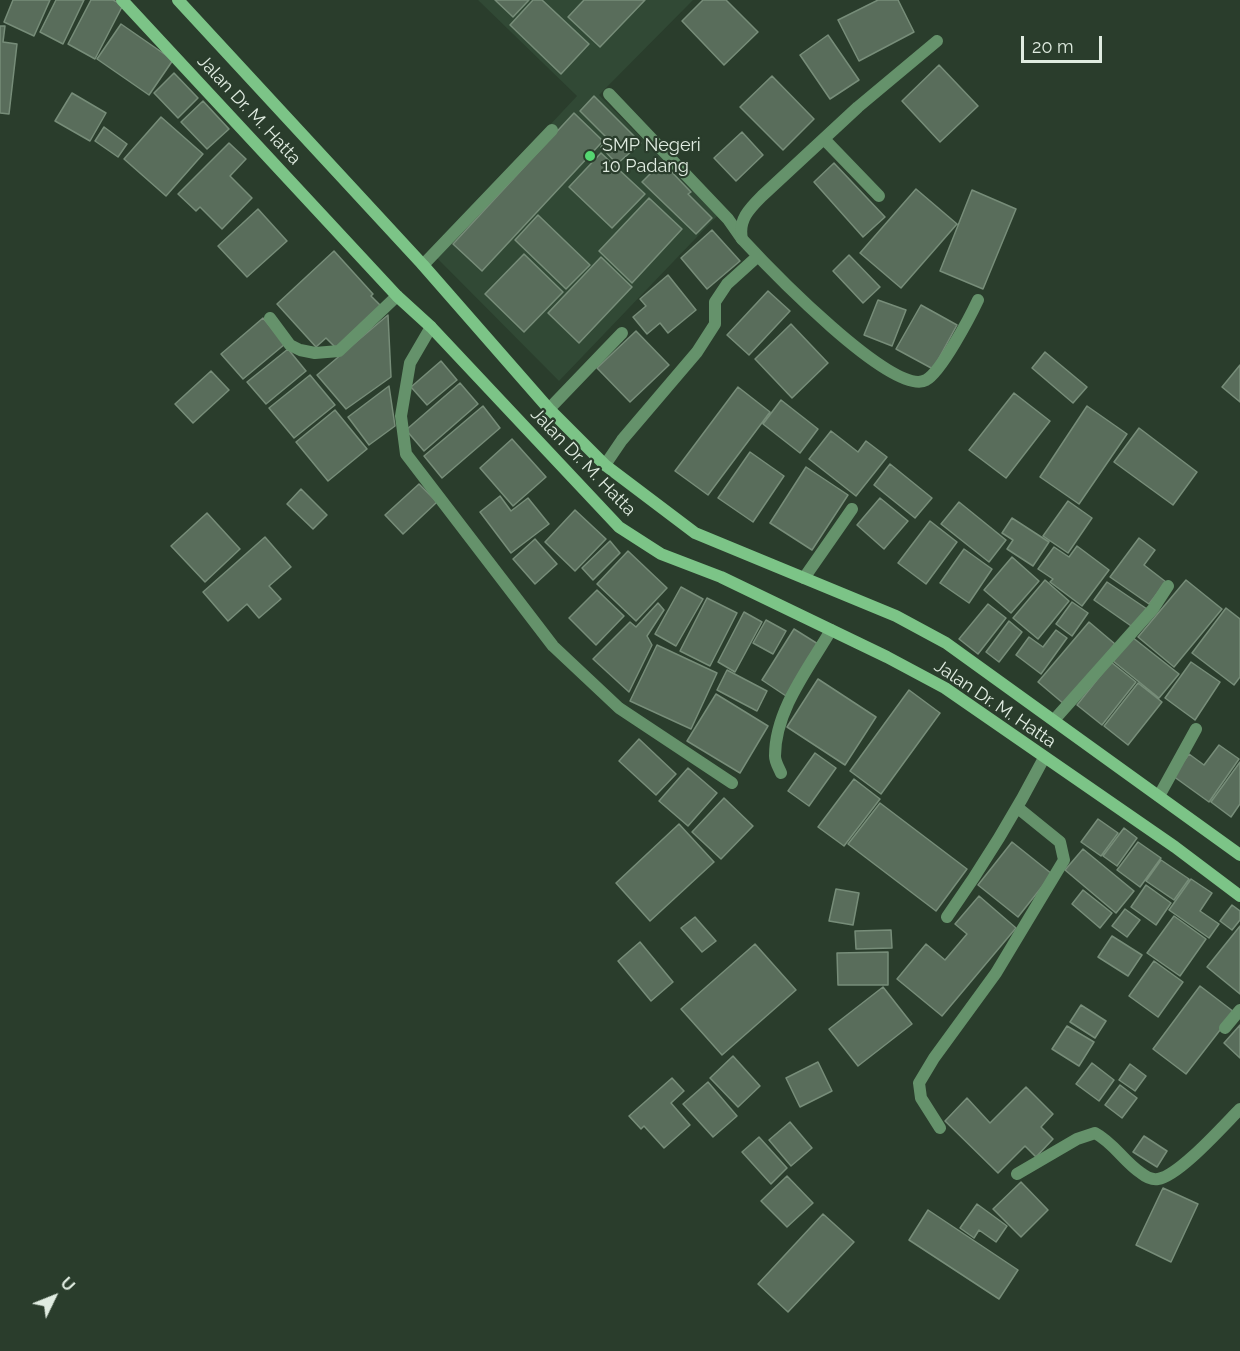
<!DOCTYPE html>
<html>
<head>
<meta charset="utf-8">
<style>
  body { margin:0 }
  #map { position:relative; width:1240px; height:1351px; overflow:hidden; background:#2a3d2c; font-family:Raleway,sans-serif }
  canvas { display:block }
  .north { position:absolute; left:24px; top:1267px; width:60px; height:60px; -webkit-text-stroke:4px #2a3d2c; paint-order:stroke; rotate:47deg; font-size:16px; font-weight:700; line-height:24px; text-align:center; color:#e0ece1 }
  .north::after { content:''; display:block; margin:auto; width:21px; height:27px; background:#e0ece1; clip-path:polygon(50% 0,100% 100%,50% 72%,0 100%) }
  .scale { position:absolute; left:1021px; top:36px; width:81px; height:27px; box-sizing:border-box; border:3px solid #e0ece1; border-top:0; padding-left:8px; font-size:18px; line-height:21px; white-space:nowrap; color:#e0ece1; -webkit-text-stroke:4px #2a3d2c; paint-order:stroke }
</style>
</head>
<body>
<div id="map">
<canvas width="1240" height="1351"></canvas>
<div class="north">U</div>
<div class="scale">20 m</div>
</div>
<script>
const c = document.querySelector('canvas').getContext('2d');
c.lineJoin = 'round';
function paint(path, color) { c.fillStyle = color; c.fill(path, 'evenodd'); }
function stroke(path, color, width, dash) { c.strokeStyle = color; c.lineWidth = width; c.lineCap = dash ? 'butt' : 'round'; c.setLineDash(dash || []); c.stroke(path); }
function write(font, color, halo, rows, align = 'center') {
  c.font = font + ' Raleway,sans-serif'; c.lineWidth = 4.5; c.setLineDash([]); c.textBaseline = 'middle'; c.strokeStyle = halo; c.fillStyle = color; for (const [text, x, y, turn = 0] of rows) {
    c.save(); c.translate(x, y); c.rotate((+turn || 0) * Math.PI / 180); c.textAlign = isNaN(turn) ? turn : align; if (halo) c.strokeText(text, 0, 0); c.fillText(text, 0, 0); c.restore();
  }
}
paint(new Path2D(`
  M478,0H693L599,95L718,215L559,381L431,252L577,96Z`), '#314935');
const building = new Path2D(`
  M13,0H50L34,36L4,22Z
  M56,0H84L63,44L40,32Z
  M91,0H113L123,5L95,59L68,44Z
  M495,0H529L513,17Z
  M533,0H542L589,44L561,74L510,25Z
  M584,0H645L600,47L568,17Z
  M703,0H726L758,32L724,65L682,21Z
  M878,0H898L914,32L859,61L838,20Z
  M121,24L173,60L149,95L97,59Z
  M0,26H5L3,42L17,44L9,114L0,113Z
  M828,35L859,80L830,99L800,55Z
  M939,65L978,106L940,142L902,101Z
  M174,73L198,98L178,118L154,93Z
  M772,76L814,119L783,150L740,107Z
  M72,93L106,113L90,141L55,121Z
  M594,96L641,143L617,164L601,147L608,139L580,111Z
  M203,101L229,129L207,149L181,122Z
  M574,113L603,141L482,271L453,244Z
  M161,117L203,154L166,196L124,159Z
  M104,127L127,144L118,157L95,141Z
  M742,132L763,155L736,181L714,158Z
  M229,143L246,159L230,176L252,198L222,229L200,207L196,211L178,194Z
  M601,153L645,194L612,228L569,187Z
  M662,162L691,192L688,194L712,218L696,234L642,182Z
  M834,163L885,217L863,237L814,182Z
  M916,189L957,224L901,288L860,253Z
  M972,190L1016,209L983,289L940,271Z
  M649,198L682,229L632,283L599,251Z
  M258,209L287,241L247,277L218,246Z
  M538,215L590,265L566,289L515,240Z
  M712,230L740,261L707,289L681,258Z
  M334,251L373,294L371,296L381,306L336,348L326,338L316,347L277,304Z
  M524,254L563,292L524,332L485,294Z
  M849,255L880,287L863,303L833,271Z
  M601,257L632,287L579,343L548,313Z
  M668,275L696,310L668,333L660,323L647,334L633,317L646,306L640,299Z
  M768,291L790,311L749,355L727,335Z
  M878,300L906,310L892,346L864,335Z
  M921,305L957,325L933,369L896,349Z
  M388,315L391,377L346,409L317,375Z
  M263,318L285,344L243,379L221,354Z
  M791,324L828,363L792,398L755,359Z
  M636,331L669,365L630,402L597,368Z
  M288,349L306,371L266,404L247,382Z
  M1045,352L1087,387L1073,403L1032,368Z
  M441,361L457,380L427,405L411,387Z
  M1240,365V402L1222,387Z
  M211,371L229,390L193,423L175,404Z
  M310,375L335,405L294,438L269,408Z
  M460,383L478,404L424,451L406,430Z
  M389,386L395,426L369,445L348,417Z
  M738,387L770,412L708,495L675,471Z
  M1014,393L1050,421L1006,478L969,450Z
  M781,400L818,429L800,453L763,424Z
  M483,406L500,428L442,478L424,456Z
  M1087,406L1127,434L1079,504L1040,477Z
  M335,410L367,449L328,481L296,442Z
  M1139,428L1197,472L1173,505L1114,462Z
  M831,431L858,452L866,441L887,457L856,496L809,459Z
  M512,439L546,477L513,506L480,468Z
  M750,452L784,476L753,522L718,498Z
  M890,464L932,498L915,518L874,485Z
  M806,467L848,495L812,550L770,523Z
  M419,484L437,502L403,534L385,515Z
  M301,489L327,515L313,529L287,504Z
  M500,496L511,511L528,498L549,524L511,553L480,512Z
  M880,498L908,521L884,549L857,525Z
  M1068,501L1092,518L1068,553L1043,536Z
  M959,502L1006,540L989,562L941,524Z
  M575,510L606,539L575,571L545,542Z
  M207,513L240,549L205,582L171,546Z
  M1012,518L1049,542L1033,566L1007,549L1013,540L1002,533Z
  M930,521L957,542L926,584L898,563Z
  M265,537L291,567L269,586L281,599L259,618L247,604L228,621L203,592Z
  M1139,538L1155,550L1144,565L1166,582L1149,604L1110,577Z
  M535,539L557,564L535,584L513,559Z
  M610,541L620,553L593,580L582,568Z
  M1077,546L1109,570L1082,606L1050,582L1053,579L1038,569L1054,547L1069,557Z
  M964,549L992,569L969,603L940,583Z
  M628,551L667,588L636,621L597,584Z
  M1012,557L1039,581L1011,613L984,590Z
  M1045,580L1069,601L1038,639L1013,618Z
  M1186,580L1222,609L1174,667L1138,637Z
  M1107,582L1147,609L1134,628L1094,600Z
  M681,587L703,599L676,646L655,634Z
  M597,590L624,616L596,645L569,618Z
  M707,598L737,613L710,666L680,651Z
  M1072,602L1088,613L1072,636L1056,624Z
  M658,603L664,610L647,636L652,645L629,692L593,659L630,622L636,627Z
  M988,604L1006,618L978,654L959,639Z
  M1226,608L1240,619V677L1234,685L1192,653Z
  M744,612L762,622L735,672L718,662Z
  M766,620L786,631L773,654L753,643Z
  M1009,621L1022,632L999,662L986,652Z
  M1089,622L1115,644L1064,704L1038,682Z
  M794,629L818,644L786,696L762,680Z
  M1056,630L1067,638L1041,674L1016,655L1029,637L1043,647Z
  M1132,637L1179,674L1159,698L1113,661Z
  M657,645L717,673L691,729L630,701Z
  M1111,662L1136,682L1102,725L1077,705Z
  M1191,662L1220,682L1195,720L1165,698Z
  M727,670L767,691L757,711L717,690Z
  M818,679L876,717L845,765L787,727Z
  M1138,683L1162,702L1128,745L1104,726Z
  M909,690L940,713L881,794L850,771Z
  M716,694L768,726L740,773L687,741Z
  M639,739L676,774L656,795L619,761Z
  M1219,745L1239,759L1209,802L1173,776L1189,754L1204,765Z
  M815,753L836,768L809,806L788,791Z
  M1240,762V804L1231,817L1211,802Z
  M688,768L717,793L688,826L659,801Z
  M854,779L880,799L844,846L818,827Z
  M724,798L753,826L721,859L692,832Z
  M880,803L967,869L936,911L848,844Z
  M1098,819L1118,833L1101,856L1081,842Z
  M679,824L714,862L650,921L616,883Z
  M1124,828L1137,838L1117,866L1103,856Z
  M1012,842L1052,874L1018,917L978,885Z
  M1138,842L1161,858L1140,887L1117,870Z
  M1083,849L1134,891L1116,913L1065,870Z
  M1161,860L1189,879L1174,900L1146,881Z
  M1191,879L1212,893L1200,911L1219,924L1209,938L1169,910Z
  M1146,885L1171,903L1156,925L1131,907Z
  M836,889L859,893L853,925L829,921Z
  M1083,890L1112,913L1100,928L1072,904Z
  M979,896L1016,928L942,1016L897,979L926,944L945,960L967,934L955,924Z
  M1232,905L1240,911V920L1232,930L1220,921Z
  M1125,909L1140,920L1127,937L1112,926Z
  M1174,916L1206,939L1180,976L1147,953Z
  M695,917L716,941L702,952L681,928Z
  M1240,926V994L1207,967Z
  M891,930L892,948L856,949L855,931Z
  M1112,936L1142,955L1128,976L1098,957Z
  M640,942L673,982L651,1001L618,961Z
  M755,944L796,990L722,1055L681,1009Z
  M888,952V985H838L837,953Z
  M1154,961L1183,982L1158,1017L1129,996Z
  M1200,986L1234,1012L1186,1074L1153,1049Z
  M883,987L912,1024L858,1066L829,1029Z
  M1081,1005L1106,1021L1095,1038L1070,1022Z
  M1240,1025V1058L1224,1043Z
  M1067,1026L1094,1042L1079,1066L1052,1049Z
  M733,1056L760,1086L738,1107L710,1078Z
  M818,1062L832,1091L800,1107L786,1078Z
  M1092,1063L1114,1080L1099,1101L1076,1084Z
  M1130,1064L1146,1076L1135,1091L1119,1080Z
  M672,1078L684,1091L671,1103L690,1125L664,1148L644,1126L641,1129L629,1116Z
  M708,1082L737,1116L713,1137L683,1104Z
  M1120,1085L1137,1098L1122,1118L1105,1105Z
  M1026,1087L1053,1114L1041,1127L1053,1139L1036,1157L1025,1146L998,1173L945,1121L967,1098L990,1123Z
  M790,1122L812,1148L791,1166L769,1140Z
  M1144,1136L1167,1151L1157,1167L1133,1152Z
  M759,1137L787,1168L771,1184L742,1152Z
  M787,1176L813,1203L787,1227L761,1201Z
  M1021,1182L1048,1210L1021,1237L993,1209Z
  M1163,1188L1198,1204L1171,1262L1136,1245Z
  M977,1204L1007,1226L996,1242L979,1230L974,1238L960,1228Z
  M928,1210L1018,1270L999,1299L909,1240Z
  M823,1214L854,1242L788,1312L758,1284Z`);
paint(building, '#596d5b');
stroke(building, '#778d79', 1.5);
stroke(new Path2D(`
  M609,94L728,219L742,239
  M423,265L552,130`), '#65926b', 12);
stroke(new Path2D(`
  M937,41L858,107L762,196C749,209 738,220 742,239C766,265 894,399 926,380C941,372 970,317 978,300
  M824,139L879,196
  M270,318L290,345L300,350L315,353L339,351L397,296
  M431,327L410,363L401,416L406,454L553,646L619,708L732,783
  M549,409L622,333
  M605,465L622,440L697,352L715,324V302L727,284L758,256
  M804,578L852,509
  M1054,720L1153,609L1168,586
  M781,773C779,768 775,762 775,756C775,710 809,668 831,630
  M1159,796L1196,729
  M947,917C983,866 1015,814 1044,758
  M1225,1028L1240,1010
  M940,1128L921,1098L919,1083L934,1058L996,973L1064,860L1060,842L1018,808
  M1017,1174L1077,1139L1095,1133C1114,1143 1124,1162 1141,1173C1146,1177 1152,1180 1158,1179C1179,1176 1224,1125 1240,1109`), '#65926b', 12);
stroke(new Path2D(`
  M122,0L397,296L431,327L619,527L661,554L721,577L887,657L945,688L1175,847L1240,896
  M178,0L423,265L549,409L605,465L695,533L896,616L946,643L1240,855`), '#7cc487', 12);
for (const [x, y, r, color] of [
  [590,156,6,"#55d671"]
]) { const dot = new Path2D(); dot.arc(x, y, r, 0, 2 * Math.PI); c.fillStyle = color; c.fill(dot); stroke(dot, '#2a3d2c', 2); }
write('18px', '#e0ece1', '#2a3d2c', [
  ["Jalan Dr. M. Hatta",249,110,47],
  ["Jalan Dr. M. Hatta",583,462,46],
  ["Jalan Dr. M. Hatta",995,704,34]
]);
write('18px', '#e0ece1', '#2a3d2c', [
  ["SMP Negeri",602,146],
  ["10 Padang",602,167]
], 'left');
</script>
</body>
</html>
